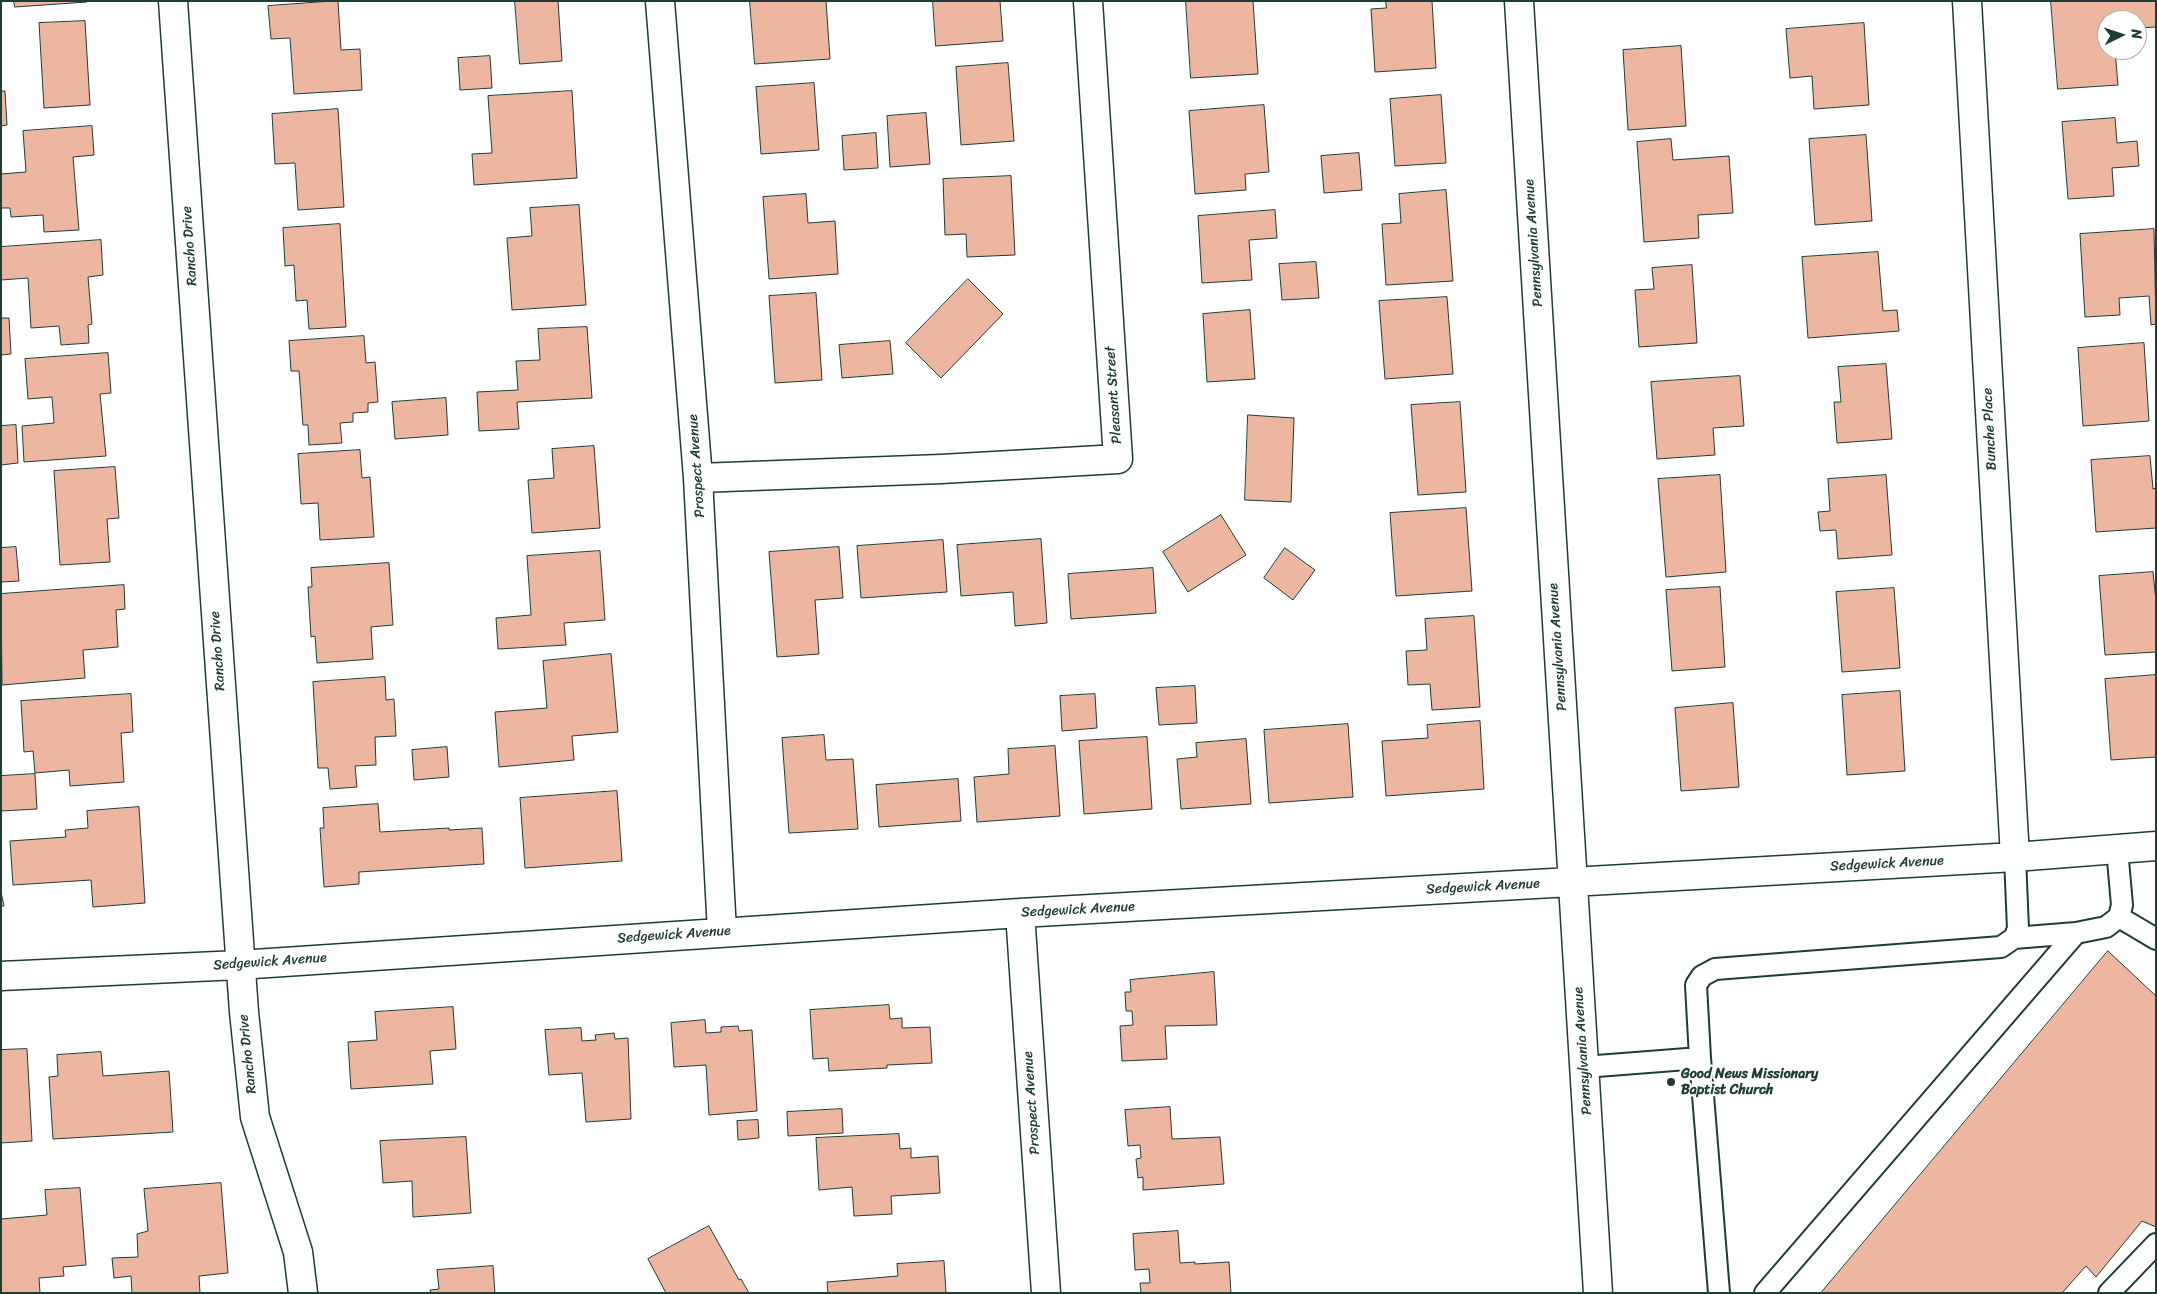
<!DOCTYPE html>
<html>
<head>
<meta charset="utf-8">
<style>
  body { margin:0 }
  #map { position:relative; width:2157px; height:1294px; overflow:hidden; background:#fff; font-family:Sriracha,sans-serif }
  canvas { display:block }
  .frame { position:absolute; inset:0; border:2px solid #1f3d34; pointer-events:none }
  .north { position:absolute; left:2097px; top:10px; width:50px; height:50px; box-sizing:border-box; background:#fff; border:1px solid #a5b1ae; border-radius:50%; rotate:86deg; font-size:14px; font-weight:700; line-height:20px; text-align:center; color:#1f3d34 }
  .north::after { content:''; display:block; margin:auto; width:18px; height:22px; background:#1f3d34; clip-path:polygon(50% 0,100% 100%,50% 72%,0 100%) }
</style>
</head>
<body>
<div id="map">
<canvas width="2157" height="1294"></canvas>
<div class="frame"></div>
<div class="north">N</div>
</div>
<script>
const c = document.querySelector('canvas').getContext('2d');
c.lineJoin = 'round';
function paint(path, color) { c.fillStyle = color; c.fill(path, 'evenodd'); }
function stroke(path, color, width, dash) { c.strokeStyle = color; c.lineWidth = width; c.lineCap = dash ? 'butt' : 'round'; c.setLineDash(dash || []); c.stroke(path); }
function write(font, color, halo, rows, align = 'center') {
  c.font = font + ' Sriracha,sans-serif'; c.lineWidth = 4.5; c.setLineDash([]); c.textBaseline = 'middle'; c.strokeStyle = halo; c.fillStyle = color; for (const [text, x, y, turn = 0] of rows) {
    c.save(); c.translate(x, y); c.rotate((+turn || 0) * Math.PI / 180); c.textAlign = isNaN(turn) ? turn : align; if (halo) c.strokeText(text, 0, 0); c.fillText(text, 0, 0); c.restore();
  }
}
const building = new Path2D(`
  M14,1H87V2L15,7Z
  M338,1L341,50L360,49L362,90L294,94L290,38L271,39L268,6Z
  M515,1H558L562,61L520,64Z
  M750,1H826L830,59L755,64Z
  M933,1H1000L1003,41L936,46Z
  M1186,1H1253L1258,74L1191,78Z
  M1386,1H1432L1436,68L1375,72L1371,9L1386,8Z
  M2051,1H2156V27L2137,28V20H2107V50H2115L2118,85L2058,89Z
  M85,21L90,105L44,108L39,23Z
  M1864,23L1869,105L1814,109L1812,76L1790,78L1786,29Z
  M1681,46L1686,126L1628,130L1623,50Z
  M490,56L492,88L460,90L458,58Z
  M1008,63L1014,141L961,145L956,67Z
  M814,83L819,150L761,154L756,87Z
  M1,91H5L7,125L1,126Z
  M572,91L577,178L474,185L472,154L492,153L488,96Z
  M1441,95L1446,163L1395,166L1390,99Z
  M1264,105L1269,172L1245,174L1246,190L1195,194L1189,111Z
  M338,109L344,207L298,210L295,163L275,164L272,114Z
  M926,113L930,164L890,167L887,116Z
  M2115,118L2117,143L2137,141L2139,166L2112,168L2114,196L2068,199L2062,122Z
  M92,126L94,155L73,157L79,230L44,232L43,215L11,217L10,208H1V174L26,172L23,131Z
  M876,133L878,168L844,170L842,136Z
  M1866,135L1872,221L1815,225L1809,139Z
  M1671,139L1673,160L1729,156L1733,213L1698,215L1699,238L1644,242L1637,142Z
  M1359,153L1362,190L1324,193L1321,156Z
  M1011,176L1015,255L967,257L966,234L945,235L943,179Z
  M1446,190L1453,281L1386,285L1382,224L1401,223L1399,194Z
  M806,194L808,223L835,221L838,274L769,279L763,197Z
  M579,205L586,305L512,310L507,238L532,236L530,208Z
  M1275,210L1277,238L1249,240L1252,280L1202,283L1198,216Z
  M340,224L346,327L309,329L307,300L296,301L294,265L285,266L283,228Z
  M2154,229L2156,324L2151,325L2149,296L2119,298L2120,315L2085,317L2080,234Z
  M101,240L103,275L88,277L92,324L88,325L89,343L61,345L59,326L31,328L28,278L1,280V247Z
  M1878,252L1883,311L1897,310L1899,331L1808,338L1802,257Z
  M1316,262L1319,298L1282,300L1279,264Z
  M1692,265L1697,343L1639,347L1635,290L1654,289L1652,268Z
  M968,279L1003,314L941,378L906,343Z
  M816,293L822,380L775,383L769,296Z
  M1447,297L1453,374L1385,379L1379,301Z
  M1250,310L1255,379L1207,382L1203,314Z
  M1,318H9L11,354L1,355Z
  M587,327L592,398L517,402L519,429L479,431L477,392L518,390L516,361L540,360L538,329Z
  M364,336L366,363L375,362L378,402L368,403V412L353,413V422L340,423L342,443L309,445L308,425H303L299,371H291L289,341Z
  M890,341L893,374L842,378L839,345Z
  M2144,343L2149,421L2083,426L2078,348Z
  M108,353L111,393L100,394L106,456L24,462L22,426L54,423L52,397L28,399L25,359Z
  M1886,364L1892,439L1837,443L1834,402H1841L1838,367Z
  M1740,376L1744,426L1713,428L1715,455L1657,459L1651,382Z
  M446,398L448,435L395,439L392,402Z
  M1460,402L1466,492L1418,495L1411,405Z
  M1248,415L1294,418L1291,502L1245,500Z
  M16,425L18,463L1,465V426Z
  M594,446L600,528L532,533L528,480L554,478L552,449Z
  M360,450L362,478L370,477L374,537L320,540L318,503L301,504L298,454Z
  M2150,456L2153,489L2156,488V528L2096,532L2091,460Z
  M115,467L119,518L107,519L110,562L60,565L54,471Z
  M1720,475L1726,572L1666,577L1658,479Z
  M1886,475L1892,555L1838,559L1836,530L1820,531L1818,512L1830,511L1828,479Z
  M1466,508L1472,591L1396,596L1390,513Z
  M1221,515L1246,555L1188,592L1163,552Z
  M1041,539L1047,623L1015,626L1013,592L961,596L957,545Z
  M943,540L947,592L861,598L857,546Z
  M16,547L19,581L1,582V548Z
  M839,547L843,598L815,600L819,654L777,657L769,552Z
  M1285,548L1315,570L1293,600L1264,578Z
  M600,551L605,620L564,623L566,645L498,649L496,618L531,615L527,556Z
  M389,563L393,625L371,627L373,659L317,663L315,636L311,637L308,587H312L311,568Z
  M1153,568L1156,613L1071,619L1068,574Z
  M2153,572L2156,601V652L2105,655L2099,576Z
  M124,585L125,609L116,610L118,647L83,650L85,678L2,685L1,594Z
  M1720,587L1725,667L1672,671L1666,590Z
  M1894,588L1900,668L1842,672L1836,592Z
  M1474,616L1480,707L1432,710L1430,684L1408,685L1406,651L1427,650L1425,619Z
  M611,654L618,732L572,736L574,760L499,767L495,712L547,708L543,661Z
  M2156,675V757L2111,760L2105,679Z
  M385,677L386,700L394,699L396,736L375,737L376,765L355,766L357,787L330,789L328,768H318L313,682Z
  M1195,686L1197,723L1159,725L1156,688Z
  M1900,691L1905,771L1847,775L1842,695Z
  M131,694L133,732L121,733L124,782L70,786L69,770L35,773L33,751L24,752L21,701Z
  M1095,694L1097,728L1062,731L1060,696Z
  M1733,703L1739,787L1681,791L1675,708Z
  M1480,721L1484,789L1386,796L1382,741L1428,738L1427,725Z
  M1348,724L1353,797L1269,803L1264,730Z
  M824,735L826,760L853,759L858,829L789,833L782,738Z
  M1147,737L1152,809L1084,814L1079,741Z
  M1246,739L1251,804L1181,809L1177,759L1197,757L1196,743Z
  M1055,746L1060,816L977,822L974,777L1009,774L1008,749Z
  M447,747L449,777L414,780L412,750Z
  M35,774L37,809L1,811V776Z
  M958,779L961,821L879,827L876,785Z
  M617,791L622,861L525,868L520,798Z
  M378,804L380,832L449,828V830L482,828L484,864L359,872V884L324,887L320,828H324L323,808Z
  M139,807L145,903L93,907L91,880L13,885L10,841L66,837L65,830L88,828L87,811Z
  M1,892L4,906H1Z
  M2108,951L2156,996V1227L2142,1221L2096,1277L2086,1266L2062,1293H1821Z
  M1214,972L1217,1025L1165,1026L1167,1059L1122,1061L1120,1026L1133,1025L1132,1011H1126L1125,992H1131L1130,980Z
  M889,1005L890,1019L902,1018V1028L930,1027L932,1063L887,1065V1068L829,1071L828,1058L813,1059L810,1010Z
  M453,1007L456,1049L430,1051L433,1084L351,1089L348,1042L377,1040L375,1012Z
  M705,1020L706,1033L721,1032V1027L738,1026L739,1031L752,1030L757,1111L709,1115L706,1065L674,1067L671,1023Z
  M581,1028L582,1041L596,1040L595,1035L614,1033L615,1039L628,1038L631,1119L586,1122L582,1073L549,1075L545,1030Z
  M27,1049L32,1141L1,1143V1050Z
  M101,1052L103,1076L169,1071L173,1132L53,1139L49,1077L58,1076L57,1055Z
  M1170,1107L1172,1139L1220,1137L1224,1184L1143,1190V1177L1138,1178L1136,1159L1141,1158L1140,1145L1128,1146L1125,1110Z
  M842,1109L843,1133L788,1136L787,1112Z
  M758,1120L759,1138L738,1140L737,1121Z
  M899,1134L900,1149L911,1148V1158L938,1156L940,1193L891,1196L892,1214L854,1216L852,1187L819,1190L816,1138Z
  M466,1137L471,1213L413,1217L412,1181L383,1183L380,1141Z
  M221,1183L228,1273L199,1276L200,1293H132L131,1276L114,1278L112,1258L138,1257L137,1234L148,1231L144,1189Z
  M80,1188L86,1265L63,1267L64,1276L39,1278L40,1293H1V1219L47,1215L45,1190Z
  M709,1226L739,1280L741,1279L749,1293H666L648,1259Z
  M1178,1231L1180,1263L1195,1262V1264L1229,1262L1231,1293H1141L1140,1283H1150L1149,1269L1135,1270L1133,1234Z
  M944,1261L946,1293H828L827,1282L898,1276L897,1264Z
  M493,1266L495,1293H431L430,1290L439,1289L437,1270Z`);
paint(building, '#edb6a1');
stroke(building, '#1f3d34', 1);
const service = new Path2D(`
  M2119,917L2156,939
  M2014,938L2076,933L2106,927L2119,917L2122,905L2117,849
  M1700,1058L1696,985L1702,976L1715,969L2001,947L2014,938L2018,929L2015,857
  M1584,1067L1700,1058L1719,1293
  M1765,1293L2076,933
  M2109,1293L2156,1244`);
const minor = new Path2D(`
  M173,1L244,1012L255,1117L298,1252L303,1293
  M660,1L698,478L722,932
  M1519,1L1598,1293
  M1967,1L2015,857
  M698,478L941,469L1118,459L1088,1
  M1020,913L1046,1293
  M1,976L239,965L1020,913L2015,857L2156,846`);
stroke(service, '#1f3d34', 24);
stroke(minor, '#1f3d34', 31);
stroke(service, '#fff', 20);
stroke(minor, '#fff', 28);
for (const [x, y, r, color] of [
  [1671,1082,5,"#1f3d34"]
]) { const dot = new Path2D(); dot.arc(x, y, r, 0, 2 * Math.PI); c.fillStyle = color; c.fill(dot); stroke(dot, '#fff', 2); }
write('14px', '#1f3d34', '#fff', [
  ["Pennsylvania Avenue",1534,243,-94],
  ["Rancho Drive",190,246,-94],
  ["Pleasant Street",1114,395,-94],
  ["Bunche Place",1990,429,-93],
  ["Prospect Avenue",697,466,-94],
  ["Pennsylvania Avenue",1558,647,-94],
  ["Rancho Drive",218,651,-94],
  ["Sedgewick Avenue",1887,864,-3],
  ["Sedgewick Avenue",1483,887,-3],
  ["Sedgewick Avenue",1078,910,-3],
  ["Sedgewick Avenue",674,935,-4],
  ["Sedgewick Avenue",270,962,-4],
  ["Pennsylvania Avenue",1583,1051,-94],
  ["Rancho Drive",248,1054,-96],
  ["Prospect Avenue",1032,1103,-94]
]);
write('bold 14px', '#1f3d34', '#fff', [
  ["Good News Missionary",1681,1074],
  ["Baptist Church",1681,1090]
], 'left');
</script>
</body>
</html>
